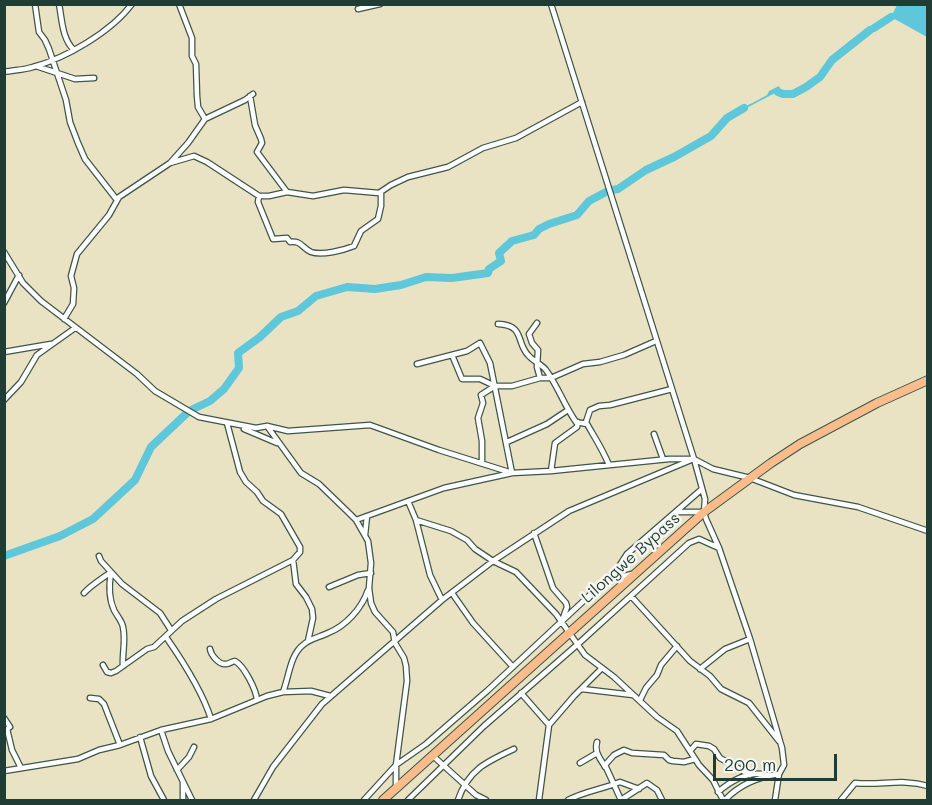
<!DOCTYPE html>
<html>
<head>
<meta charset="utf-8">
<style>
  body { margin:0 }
  #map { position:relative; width:932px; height:805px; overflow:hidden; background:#e9e3c4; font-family:Mali,sans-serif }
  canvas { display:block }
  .frame { position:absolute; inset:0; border:6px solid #1f3d34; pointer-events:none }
  .scale { position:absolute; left:713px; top:754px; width:124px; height:27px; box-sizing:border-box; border:3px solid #1f3d34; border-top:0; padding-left:8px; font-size:18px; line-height:21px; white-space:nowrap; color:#1f3d34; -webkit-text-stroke:4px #f6f6f2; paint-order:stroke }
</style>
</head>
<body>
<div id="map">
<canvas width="932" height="805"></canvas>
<div class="frame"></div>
<div class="scale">200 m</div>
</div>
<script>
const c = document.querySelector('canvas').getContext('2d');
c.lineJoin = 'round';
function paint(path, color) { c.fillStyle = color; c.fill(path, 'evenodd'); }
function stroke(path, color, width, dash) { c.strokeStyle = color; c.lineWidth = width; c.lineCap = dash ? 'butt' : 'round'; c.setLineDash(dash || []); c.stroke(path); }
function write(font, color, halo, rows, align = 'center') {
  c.font = font + ' Mali,sans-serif'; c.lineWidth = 5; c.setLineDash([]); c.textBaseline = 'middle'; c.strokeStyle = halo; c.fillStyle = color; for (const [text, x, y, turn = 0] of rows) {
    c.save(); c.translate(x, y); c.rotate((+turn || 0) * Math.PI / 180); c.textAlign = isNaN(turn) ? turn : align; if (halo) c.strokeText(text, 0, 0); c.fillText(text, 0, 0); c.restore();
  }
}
paint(new Path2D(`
  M897,5H927V37L891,17Z
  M779,86L782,92L790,93L782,95L777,92L737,113L739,109C749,105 758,100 767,95L769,91Z`), '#5ec7da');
stroke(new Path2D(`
  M874,28L891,17
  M778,92L783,94H793L806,87L820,77L832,60L870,30
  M612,190L618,189L646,170L674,157L711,136L727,118L744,108
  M191,410L210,401L224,389L239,368L238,353L260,337L281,317L298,311L316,296L347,287L375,289L401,285L426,277L452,278L488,273L489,269L501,261L499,253L512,241L534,235L539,229L549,224L577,215L589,201L606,192
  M4,556L60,536L93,519L135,480L151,447L187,413`), '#5ec7da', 8);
const minor = new Path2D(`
  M35,4L39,32L45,40L49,49L66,100L70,122L78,143L85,159L117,200
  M59,4C62,19 62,39 74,50
  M551,4L694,459L705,499L704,512L706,519L719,548L750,639L782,748L784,765L779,774L775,800
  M358,9L380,4
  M36,66L75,79L94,78
  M4,72C14,70 24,70 33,67C66,58 111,32 132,4
  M250,96L255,125L261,139L262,143L257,152L287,192
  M205,119L245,100L253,94
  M170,163L188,143L205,119L198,107L197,96L196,64L192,56V38L179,4
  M259,196L258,202L273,239L287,238L290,242C301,240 302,248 311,252C322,256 344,250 354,246L361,231L378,219L381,206V192
  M4,252L23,283L41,301L137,374L155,391L199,417L256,428L267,426L288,431L370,425L439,450L512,473L490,363L480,343L467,351L417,364
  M4,303L19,275
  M64,319L73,304L74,288L71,276L77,254L109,215L119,197L170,163L194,156L207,162L259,196H269L287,192L313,196L344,190L379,193L391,185L408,177L448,167L483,148L516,138L582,102
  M537,323L529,334L532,343L538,350L537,367L540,378
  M498,324C525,325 516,343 528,355C533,361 541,364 546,370C557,385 564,404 574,419L576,422L587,424C595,438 603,450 609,465
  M4,352L51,344
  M452,355L462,379H480L495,386H512L540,378H551L583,364L600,362L624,355L656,341
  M4,400L21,382L37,355L75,328
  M586,422L590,410L599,406L610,405L672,389
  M267,426L301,473L319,484L349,513L356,520L368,541L371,563L369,588L371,603L375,612L393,632L395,643L404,658L406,666L407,681L396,765V788
  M244,429L277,443
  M654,434L663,459
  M507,442L547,424L568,410
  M482,463V441L478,418L483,403L481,395L495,386
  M551,471L555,443L577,427L578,422
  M408,501L416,520L430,575L442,600
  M678,512H704
  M356,520L444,488L512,473L551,471L669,459H694L713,469L750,478L794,495L858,507L928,531
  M416,520L451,531L467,540L475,549L493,561L516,572L556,614L585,655L614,677L657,717L677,731L699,765L713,780L723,800
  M534,533L553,588L566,603L567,607L563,618
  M365,535L367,516
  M99,556L101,561L122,584L160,613L171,630
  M293,560L296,584L306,597L312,609L313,618L308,641
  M609,580L632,574
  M329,587L358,575L371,573
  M84,593C91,585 103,578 111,572C109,584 109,599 114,610C117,616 122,621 123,627C126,641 122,653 123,666
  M452,593L473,623L513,667
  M631,596L690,661L710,676L721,689L749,703L779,741
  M166,637C182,660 203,693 211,719
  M210,649C211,655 219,665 226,664C230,664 232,661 235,661C244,666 256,689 257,700
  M103,665L107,672L111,673L116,671L147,649L154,647L182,621L216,599L293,560L300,552V547L281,514L263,501L257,492L246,482L240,472L227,423
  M700,669L725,649L750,639
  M582,689L633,695
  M283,692C289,677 290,655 303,645C309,639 320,637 328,633C346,626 362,608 368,590
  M521,693L549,725
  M90,698L99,699L104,704L120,745
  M640,700L646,688L657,675L661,665L677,646
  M4,718L10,727L7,729L12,750L21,768
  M161,730L168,751L192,800
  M140,737L151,776L164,800
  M597,742C594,752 600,758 605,767
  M690,751L696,744L709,746L714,749L720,758L750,775
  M432,755L476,795L486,800
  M580,763L597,753
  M177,770L189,757L194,747
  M4,771L78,759L99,750L120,745L161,730L211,719L267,696L283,692L311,691L330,696
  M718,792C732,780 749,770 768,775
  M183,800V782
  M254,800L273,767L322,704L442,600L493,561L569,511L691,460
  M364,800L396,765L426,744L487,691L606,580L618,568L627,554L702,489
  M408,800L484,726L578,644L689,543L699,539L719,548
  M458,800C468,770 486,762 514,749
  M539,800L549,725L574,696L602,668
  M568,800C585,791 603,789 620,782L639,789
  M621,800L605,765L614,755L624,750L632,753L664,755L669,760L673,761L684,762L695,759
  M621,800L647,783L657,790L662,800
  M725,800C739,785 757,777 779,774
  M841,800L855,783C880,786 902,778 928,786`);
const primary = new Path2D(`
  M383,800L704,512L771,463L800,444L877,403L928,380`);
stroke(minor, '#3d564a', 7);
stroke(primary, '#3d564a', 10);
stroke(minor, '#fff', 4.5);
stroke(primary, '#fabc8b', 8);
write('16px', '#1f3d34', '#f6f6f2', [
  ["Lilongwe Bypass",631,558,-42]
]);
</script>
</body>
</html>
